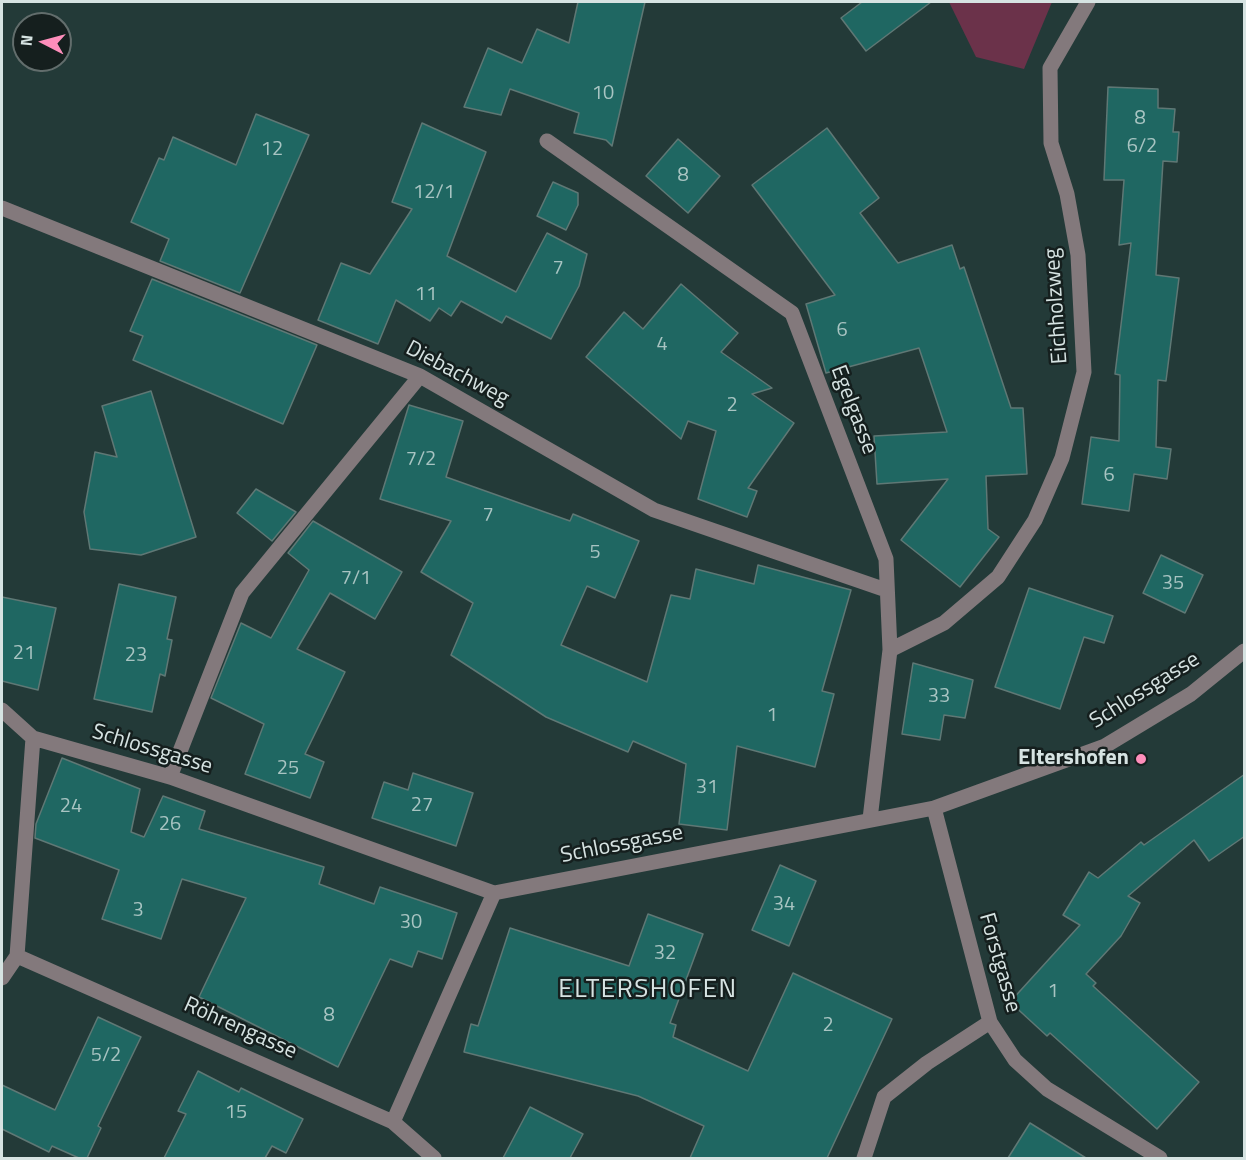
<!DOCTYPE html>
<html>
<head>
<meta charset="utf-8">
<style>
  body { margin:0 }
  #map { position:relative; width:1246px; height:1160px; overflow:hidden; background:#233a38; font-family:"Titillium Web",sans-serif }
  canvas { display:block }
  .frame { position:absolute; inset:0; border:3px solid #d6e3e2; pointer-events:none }
  .north { position:absolute; left:12px; top:12px; width:60px; height:60px; box-sizing:border-box; background:#151f1e; border:2px solid #626d6c; border-radius:50%; rotate:276deg; font-size:16px; font-weight:700; line-height:24px; text-align:center; color:#d6e3e2 }
  .north::after { content:''; display:block; margin:auto; width:21px; height:27px; background:#fe8ebb; clip-path:polygon(50% 0,100% 100%,50% 72%,0 100%) }
</style>
</head>
<body>
<div id="map">
<canvas width="1246" height="1160"></canvas>
<div class="frame"></div>
<div class="north">N</div>
</div>
<script>
const c = document.querySelector('canvas').getContext('2d');
c.lineJoin = 'round';
function paint(path, color) { c.fillStyle = color; c.fill(path, 'evenodd'); }
function stroke(path, color, width, dash) { c.strokeStyle = color; c.lineWidth = width; c.lineCap = dash ? 'butt' : 'round'; c.setLineDash(dash || []); c.stroke(path); }
function write(font, color, halo, rows, align = 'center') {
  c.font = font + ' "Titillium Web",sans-serif'; c.lineWidth = 5; c.setLineDash([]); c.textBaseline = 'middle'; c.strokeStyle = halo; c.fillStyle = color; for (const [text, x, y, turn = 0] of rows) {
    c.save(); c.translate(x, y); c.rotate((+turn || 0) * Math.PI / 180); c.textAlign = isNaN(turn) ? turn : align; if (halo) c.strokeText(text, 0, 0); c.fillText(text, 0, 0); c.restore();
  }
}
paint(new Path2D(`
  M949,2H1052L1024,69L976,57Z`), '#6b324a');
const building = new Path2D(`
  M578,2H645L612,146L606,140L574,133L579,113L510,89L501,115L464,107L488,48L522,63L537,29L569,43Z
  M862,2H931L866,51L841,18Z
  M1108,87L1158,89V108L1175,109L1173,132H1179L1177,162L1163,161L1156,275L1179,278L1166,381L1158,380L1156,447L1171,449L1167,479L1134,474L1129,511L1082,504L1091,437L1119,441L1120,375L1115,374L1131,243L1119,245L1124,180H1104Z
  M256,114L309,135L240,293L160,261L169,239L131,222L159,158L164,160L173,137L236,165Z
  M422,123L486,152L447,256L516,292L547,233L587,254L579,286L551,339L506,316L502,323L461,301L451,316L439,308L430,321L396,300L378,344L318,320L341,263L370,274L412,209L392,202Z
  M827,128L879,198L860,213L898,263L952,245L960,269L964,267L1011,408H1023L1027,474L986,476L988,529L999,537L960,587L901,540L948,479L877,484L874,436L947,432L919,348L826,373L806,304L835,295L752,185Z
  M678,139L720,176L688,213L646,176Z
  M553,182L578,193V205L566,230L537,216Z
  M152,279L317,345L283,424L133,360L143,336L130,331Z
  M681,284L738,333L721,352L772,388L752,394L794,423L748,488L757,491L747,517L698,499L716,431L688,421L681,439L586,357L624,312L643,329Z
  M151,391L196,537L141,555L90,549L84,512L95,452L117,457L102,406Z
  M409,405L463,421L446,477L570,521L573,514L639,541L615,598L587,586L561,645L647,682L671,595L690,599L696,569L754,584L758,565L851,590L822,691L834,694L815,767L737,746L727,830L679,824L686,764L633,741L628,752L546,717L451,655L473,603L421,572L451,521L380,499Z
  M256,489L296,512L272,541L237,513Z
  M313,521L402,572L375,619L330,593L297,649L345,672L305,754L324,762L310,798L245,774L264,724L211,698L241,623L271,638L309,570L288,553Z
  M1161,555L1203,575L1185,613L1143,593Z
  M119,584L176,597L167,639L172,640L165,676L160,674L152,712L94,699Z
  M1029,588L1113,616L1104,643L1084,637L1060,709L995,687Z
  M2,597L56,608L38,690L2,681Z
  M913,663L973,680L965,718L944,715L940,740L902,734Z
  M62,758L140,789L131,832L144,837L163,796L205,811L199,829L324,867L319,884L374,904L380,887L457,913L442,959L418,951L412,967L390,959L338,1067L199,997L246,898L182,879L161,939L102,919L119,870L35,838L36,824Z
  M413,773L473,793L456,846L372,818L384,782L408,790Z
  M1245,774V836L1209,861L1194,840L1128,896L1140,903L1121,936L1086,974L1096,983L1093,986L1199,1082L1157,1129L1050,1033L1047,1036L1010,1002L1080,925L1063,915L1089,872L1098,878L1141,842L1144,845Z
  M780,865L816,881L789,946L752,930Z
  M648,914L703,934L670,1023L676,1025L673,1037L748,1071L793,973L892,1019L827,1158H690L704,1126L638,1096L464,1052L471,1024L478,1026L510,928L629,966Z
  M98,1017L141,1037L98,1126L101,1128L87,1158H79L52,1146L49,1152L2,1129V1085L55,1110Z
  M198,1071L239,1092L241,1088L303,1119L286,1153L272,1146L265,1158H164L186,1114L178,1111Z
  M530,1107L583,1134L570,1158H503Z
  M1030,1123L1086,1158H1008Z`);
paint(building, '#1f6762');
stroke(building, '#5f7875', 1.5);
stroke(new Path2D(`
  M547,141L792,313L886,559L890,650L870,819
  M2,208L420,376L654,510L886,590
  M890,650L944,623L998,577L1035,520L1062,458L1084,372L1078,255L1067,194L1051,143L1050,68L1088,2
  M2,710L33,738L170,777L494,893L934,808L1105,746L1191,694L1244,651
  M170,777L242,593L420,376
  M934,808L990,1022L1015,1060L1047,1089L1160,1158
  M17,956L393,1122L434,1158
  M2,978L17,956L33,738
  M393,1122L494,893
  M864,1158L884,1097L927,1063L990,1022`), '#83797c', 15);
for (const [x, y, r, color] of [
  [1141,759,6,"#fe8ebb"]
]) { const dot = new Path2D(); dot.arc(x, y, r, 0, 2 * Math.PI); c.fillStyle = color; c.fill(dot); stroke(dot, '#151f1e', 2); }
write('20px', '#a8c4c2', null, [
  ["10",603,94],
  ["8",1140,119],
  ["6/2",1142,147],
  ["12",272,150],
  ["8",683,176],
  ["12/1",434,193],
  ["7",558,269],
  ["11",426,295],
  ["6",842,331],
  ["4",662,345],
  ["2",732,406],
  ["7/2",421,460],
  ["6",1109,476],
  ["7",488,516],
  ["5",595,553],
  ["7/1",356,579],
  ["35",1173,584],
  ["21",24,654],
  ["23",136,656],
  ["33",939,697],
  ["1",772,716],
  ["25",288,769],
  ["31",707,788],
  ["27",422,806],
  ["24",71,807],
  ["26",170,825],
  ["34",784,905],
  ["3",138,911],
  ["30",411,923],
  ["32",665,954],
  ["1",1053,992],
  ["8",329,1016],
  ["2",828,1026],
  ["5/2",106,1056],
  ["15",236,1113]
]);
write('22px', '#d6e3e2', '#151f1e', [
  ["Eichholzweg",1057,306,-94],
  ["Diebachweg",457,374,28],
  ["Egelgasse",853,410,69],
  ["Schlossgasse",1145,691,-32],
  ["Schlossgasse",152,750,17],
  ["Schlossgasse",622,845,-11],
  ["Forstgasse",999,963,74],
  ["Röhrengasse",240,1029,24]
]);
write('bold 22px', '#d6e3e2', '#151f1e', [
  ["Eltershofen",1129,759]
], 'right');
c.letterSpacing = '1.5px';
write('26px', '#d6e3e2', '#151f1e', [
  ["ELTERSHOFEN",648,991]
]);
c.letterSpacing = '0px';
</script>
</body>
</html>
